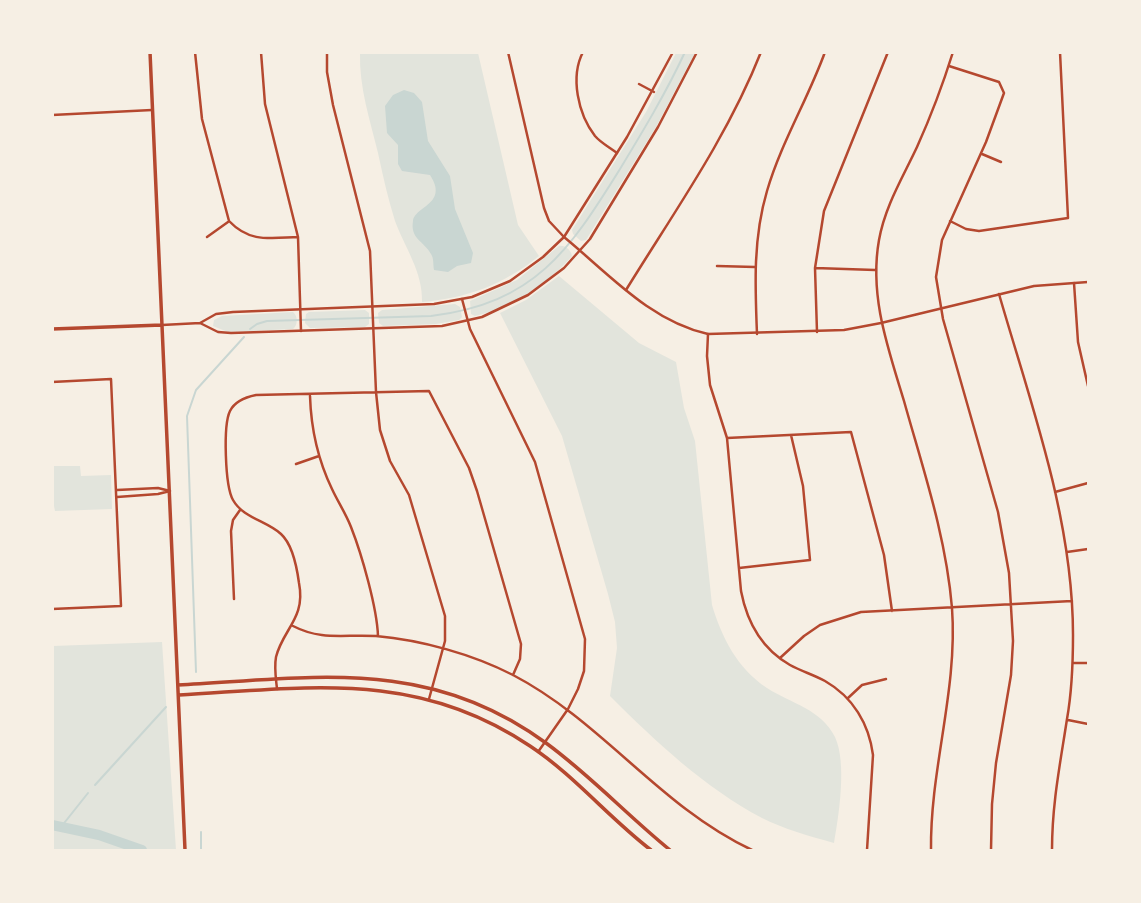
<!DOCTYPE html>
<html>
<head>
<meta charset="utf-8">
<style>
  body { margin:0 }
  #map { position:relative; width:1141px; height:903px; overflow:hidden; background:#f6efe4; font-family:Merriweather,serif }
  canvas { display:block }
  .frame { position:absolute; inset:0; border:54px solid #f6efe4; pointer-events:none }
</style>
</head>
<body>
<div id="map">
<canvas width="1141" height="903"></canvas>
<div class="frame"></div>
</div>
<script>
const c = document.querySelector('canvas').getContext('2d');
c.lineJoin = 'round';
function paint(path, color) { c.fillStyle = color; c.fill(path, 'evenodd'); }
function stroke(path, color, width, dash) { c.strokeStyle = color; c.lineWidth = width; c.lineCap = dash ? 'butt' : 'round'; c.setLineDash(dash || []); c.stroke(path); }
paint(new Path2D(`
  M360,53H478L518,225L539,256C503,285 467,298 422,302C423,272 405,248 395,221C388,199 383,176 378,153C370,120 359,87 360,53Z
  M676,53H695L656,127L594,227L586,240L581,241L573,234L572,230L646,112Z
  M559,246C565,245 571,250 572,256C548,284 511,308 475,316L471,314L470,301L517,280Z
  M559,276L639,343L676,362L684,408L695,441L712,605C722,638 737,668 767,688C792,704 821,709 835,737C847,763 839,815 834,843C809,836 784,829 762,818C705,788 655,741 610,696L617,648L615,622L608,594L562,436L500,313L526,300Z
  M455,304L460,307L462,317L459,320L436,324L383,326L379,323L378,313L382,310Z
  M365,310L369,313V324L365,327L310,328L305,323L306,314L309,312Z
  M293,312C298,316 298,325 293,329L228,332L213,326L214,320L222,316Z
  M52,466H80L81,476L111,475L112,509L55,511L53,501Z
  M162,642L176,850H53V646Z`), '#e2e4dc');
paint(new Path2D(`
  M404,90L414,93L422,102L428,141L450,176L455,209L473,253L471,263L457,266L448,272L434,270C433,265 434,258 431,254C424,241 410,239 413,221C415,206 449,204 430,175L402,171L398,164V145L387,133L385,106L393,95Z`), '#c9d6d2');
stroke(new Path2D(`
  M250,329L257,324L267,321L431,316C535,303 569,251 620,169C643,131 666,93 685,52
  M196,672L187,416L196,390L244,337
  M95,785L166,707
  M61,827L88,793
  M201,832V850`), '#c9d6d2', 2);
stroke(new Path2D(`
  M52,825L99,835L142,850`), '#c9d6d2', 10);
stroke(new Path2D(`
  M195,52L202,119L229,221C250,243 270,238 298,237
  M261,52L265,104L298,237L301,331
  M327,52V72L333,105L370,251L376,392L380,430L390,461L409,495L445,616V641L429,699
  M508,52L544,208L549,221L564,237
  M583,52C570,77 578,114 595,136C601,143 609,147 617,153
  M949,66L999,82L1004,93L986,142L942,240L936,277L943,319L998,512L1009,573L1013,641L1011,675L996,763L992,804L991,850
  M639,84L654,92
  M52,115L152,110
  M982,154L1001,162
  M950,221L966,229L979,231L1068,218L1060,52
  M207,237L228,222
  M717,266L755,267
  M815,268L875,270
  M1074,283L1078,342L1088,386
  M626,290C674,212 727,138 761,52
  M999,294C1031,405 1073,518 1073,635C1073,663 1072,691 1067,719C1060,765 1052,804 1052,850
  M462,299L470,329L535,462L585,639L584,671L578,689L568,709L538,752
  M817,332L815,268L824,211L888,52
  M708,334L707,356L710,385L727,438L741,591C747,622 762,649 790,665C801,671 814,675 825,681C853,697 869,724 873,755L867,850
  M757,334C755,285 753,238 767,191C781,143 808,99 825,52
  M52,382L111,379L121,606L52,609
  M310,396C311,428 318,460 332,489C338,502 346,514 351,527C362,555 377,608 378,636
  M727,438L851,432L884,555L892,611
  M296,464L319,456
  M117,490L158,488L170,491
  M1055,492L1088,483
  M117,497L158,494L170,491
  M1067,552L1088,549
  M739,568L810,560L803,486L791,435
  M234,599L231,531L233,520L240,510
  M293,626C322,641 344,634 376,636C421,640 472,654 513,675C603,722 660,807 752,850
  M780,658L804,636L820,625L861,612L1072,601
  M1073,663H1088
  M277,689C276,679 274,668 276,657C283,629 306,618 299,583C297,568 292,544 281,534C267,521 243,518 233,500C225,486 223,425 230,411C235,401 246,397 256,395L429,391L469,468L477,491L521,644L520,659L513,675
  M848,698L862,685L886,679
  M1068,720L1088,724
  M931,850C930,768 958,690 952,608C946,536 923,469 904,401C888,348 869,296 879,240C885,206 903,177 917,147C931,116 943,84 953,52`), '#b5482f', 2.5);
stroke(new Path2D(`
  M564,237C609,274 650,321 708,334L844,330L881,323L1034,286L1088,282
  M200,323L218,332L231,333L442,326L482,317L528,295L564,268L590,239L658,127L697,52
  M162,325L200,323L216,314L233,312L434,304L472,297L510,281L543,257L564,237L627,137L673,52`), '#b5482f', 2.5);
stroke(new Path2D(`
  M150,52L185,850
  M52,329L162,325
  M178,685C313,678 428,656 546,743C590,775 628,816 670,850
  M179,695C307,688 416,669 530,746C574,775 609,818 651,850`), '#b5482f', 3.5);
</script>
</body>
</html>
